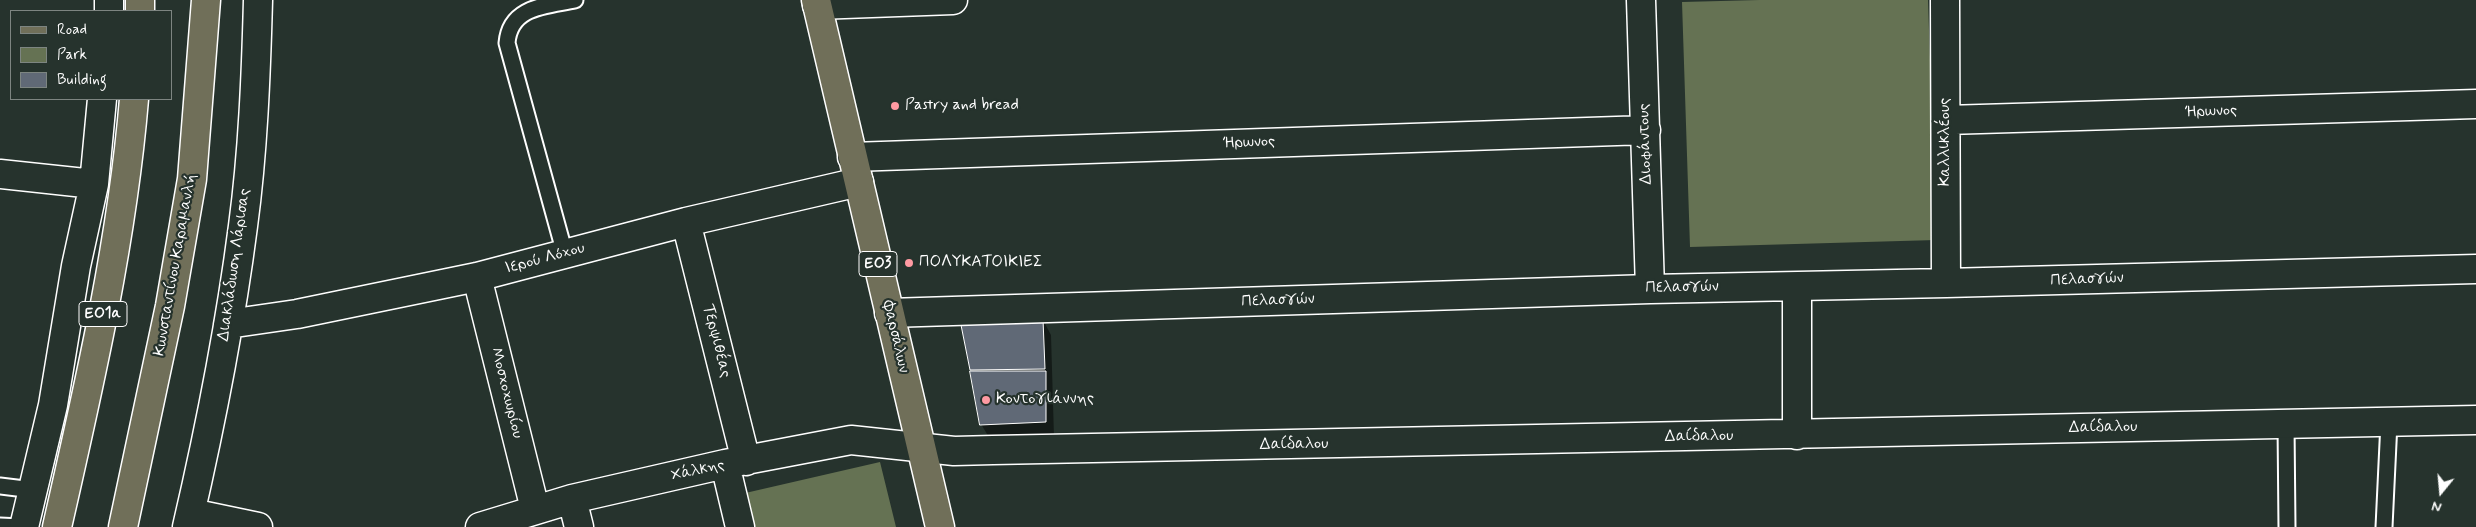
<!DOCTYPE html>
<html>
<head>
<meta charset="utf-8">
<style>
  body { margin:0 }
  #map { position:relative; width:2476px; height:527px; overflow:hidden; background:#26332d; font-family:Mynerve,sans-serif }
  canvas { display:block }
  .legend { position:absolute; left:10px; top:10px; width:162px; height:90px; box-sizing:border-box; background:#26332d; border:1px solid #7d8581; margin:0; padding:6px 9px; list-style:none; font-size:15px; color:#fff }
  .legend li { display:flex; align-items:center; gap:10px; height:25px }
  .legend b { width:25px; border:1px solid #7d8581 }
  .north { position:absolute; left:2416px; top:467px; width:50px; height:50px; -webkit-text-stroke:4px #26332d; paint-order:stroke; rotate:197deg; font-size:14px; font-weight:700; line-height:20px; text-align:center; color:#fff }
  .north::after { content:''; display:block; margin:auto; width:18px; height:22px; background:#fff; clip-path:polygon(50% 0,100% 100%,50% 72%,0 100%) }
</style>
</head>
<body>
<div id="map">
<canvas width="2476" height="527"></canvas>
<ul class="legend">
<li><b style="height:6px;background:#706f59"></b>Road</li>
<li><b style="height:14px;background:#657253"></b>Park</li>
<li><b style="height:14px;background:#606976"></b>Building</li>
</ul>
<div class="north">N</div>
</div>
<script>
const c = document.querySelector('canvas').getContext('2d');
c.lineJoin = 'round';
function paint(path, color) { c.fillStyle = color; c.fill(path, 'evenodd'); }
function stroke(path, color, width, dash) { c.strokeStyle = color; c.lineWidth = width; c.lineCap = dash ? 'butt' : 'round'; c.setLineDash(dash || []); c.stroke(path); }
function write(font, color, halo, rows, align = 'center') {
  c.font = font + ' Mynerve,sans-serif'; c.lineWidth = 4.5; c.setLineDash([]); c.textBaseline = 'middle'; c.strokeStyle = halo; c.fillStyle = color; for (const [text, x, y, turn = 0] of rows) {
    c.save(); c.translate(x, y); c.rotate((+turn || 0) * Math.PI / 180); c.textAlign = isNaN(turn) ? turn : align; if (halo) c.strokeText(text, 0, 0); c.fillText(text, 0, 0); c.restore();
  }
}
paint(new Path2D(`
  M1759,0H1928L1936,240L1690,247L1682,2Z
  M880,462L896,527H749L741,494Z`), '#657253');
paint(new Path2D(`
  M1043,320L1051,335L1054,437L990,439L981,424L971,369Z`), '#0007');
const building = new Path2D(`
  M1043,319L1045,369L970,370L960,320Z
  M970,371H1046V422L980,425Z`);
paint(building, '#606976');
stroke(building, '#fff', 1);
const lane = new Path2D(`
  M565,254L507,43C510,6 546,6 575,0
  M2286,424L2287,527
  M0,486L33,490
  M0,526L21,527
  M2384,527L2389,422`);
const street = new Path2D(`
  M1641,0L1650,289
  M1945,0L1946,283
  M817,5L953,0
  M109,11V0
  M1947,120L2476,104
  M852,157L1646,130
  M0,174L94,184
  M686,222L746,461
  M477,277L535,509
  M889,313L1650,289L1946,283L2476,269
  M228,324L297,314L477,277L686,222L859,182
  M1797,435V287
  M725,464L740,527
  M572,499L579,527
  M191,513L258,527
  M24,527L53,405L76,266L94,184L102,99
  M187,527C210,428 230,327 243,226C253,152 256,75 258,0
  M480,527L572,499L725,464L851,440L954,451L993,450L2476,420`);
const primary = new Path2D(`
  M816,0L940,527
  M140,11V0
  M57,527C89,386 122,243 134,99
  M123,527L170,306L192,179L206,0`);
stroke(lane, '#fff', 19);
stroke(street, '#fff', 31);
stroke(primary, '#fff', 31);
stroke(lane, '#26332d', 15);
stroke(street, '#26332d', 28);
stroke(primary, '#706f59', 28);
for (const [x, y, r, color] of [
  [895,106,5,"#ff9aa2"],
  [909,263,5,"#ff9aa2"],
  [986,400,5,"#ff9aa2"]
]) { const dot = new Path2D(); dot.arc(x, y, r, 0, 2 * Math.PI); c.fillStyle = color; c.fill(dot); stroke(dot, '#26332d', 2); }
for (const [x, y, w] of [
  [878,264,38],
  [103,314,48]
]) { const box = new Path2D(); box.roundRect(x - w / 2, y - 12.5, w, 25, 4); c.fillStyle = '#26332d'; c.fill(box); stroke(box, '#fff', 1); }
write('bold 15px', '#fff', null, [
  ["ΕΟ3",878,264],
  ["ΕΟ1α",103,314]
]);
write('16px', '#fff', '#26332d', [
  ["Pastry and bread",905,106],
  ["ΠΟΛΥΚΑΤΟΙΚΙΕΣ",919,263],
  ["Κοντογιάννης",996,400]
], 'left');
write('16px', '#fff', '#26332d', [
  ["Ήρωνος",2211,112,-2],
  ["Καλλικλέους",1946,142,-90],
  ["Ήρωνος",1249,143,-2],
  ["Διοφάντους",1646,144,-92],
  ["Ιερού Λόχου",545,259,-15],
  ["Κωνσταντίνου Καραμανλή",176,265,-80],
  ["Διακλάδωση Λάρισας",235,265,-82],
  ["Πελασγών",2087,280,-2],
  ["Πελασγών",1682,288,-1],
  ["Πελασγών",1278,301,-2],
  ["Φαρσάλων",895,337,77],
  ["Τερψιθέας",716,341,76],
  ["Μοσχοχωρίου",506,393,76],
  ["Δαίδαλου",2103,428,-1],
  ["Δαίδαλου",1699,437,-1],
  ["Δαίδαλου",1294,445,-1],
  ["Χάλκης",698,471,-12]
]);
</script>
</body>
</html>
